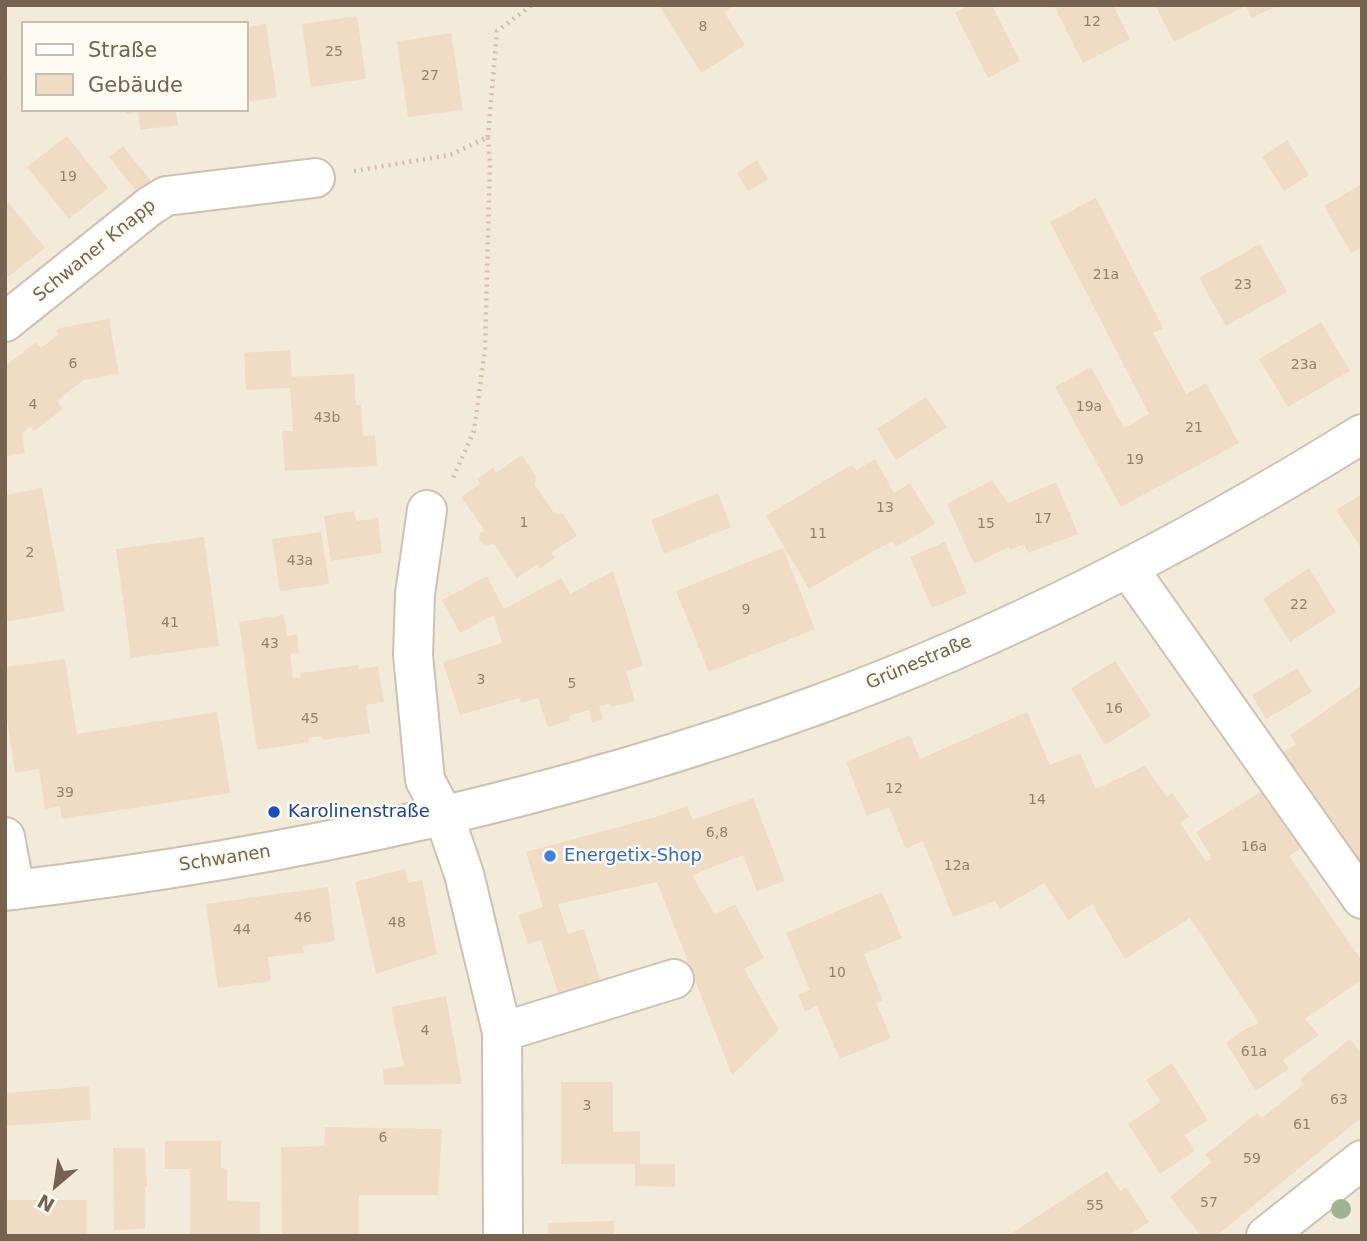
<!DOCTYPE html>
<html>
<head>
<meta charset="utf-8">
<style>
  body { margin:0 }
  #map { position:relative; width:1367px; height:1241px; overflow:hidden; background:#fcf8ec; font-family:"DejaVu Sans",sans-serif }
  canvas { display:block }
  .frame { position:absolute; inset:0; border:7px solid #77624f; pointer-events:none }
  .legend { position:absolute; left:21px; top:21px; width:228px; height:91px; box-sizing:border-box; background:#fefbf3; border:2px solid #c8beb1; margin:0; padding:9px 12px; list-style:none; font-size:21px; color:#77624f }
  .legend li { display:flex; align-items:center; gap:14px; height:35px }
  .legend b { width:35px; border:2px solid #c8beb1 }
  .north { position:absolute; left:21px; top:1150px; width:70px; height:70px; -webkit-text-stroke:5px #fefbf3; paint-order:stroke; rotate:209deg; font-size:19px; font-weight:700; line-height:28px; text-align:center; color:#77624f }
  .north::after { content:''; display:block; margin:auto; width:24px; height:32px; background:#77624f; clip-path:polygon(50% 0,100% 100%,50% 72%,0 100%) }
</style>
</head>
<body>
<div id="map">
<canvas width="1367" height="1241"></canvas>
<div class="frame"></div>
<ul class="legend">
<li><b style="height:9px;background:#fff"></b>Straße</li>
<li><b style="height:19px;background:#f0dbc5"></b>Gebäude</li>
</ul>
<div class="north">N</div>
</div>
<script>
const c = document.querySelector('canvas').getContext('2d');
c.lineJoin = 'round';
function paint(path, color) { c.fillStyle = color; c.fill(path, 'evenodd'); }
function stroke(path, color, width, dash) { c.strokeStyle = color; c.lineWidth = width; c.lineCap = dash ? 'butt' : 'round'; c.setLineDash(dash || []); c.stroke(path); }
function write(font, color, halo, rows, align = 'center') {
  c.font = font + ' "DejaVu Sans",sans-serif'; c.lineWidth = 5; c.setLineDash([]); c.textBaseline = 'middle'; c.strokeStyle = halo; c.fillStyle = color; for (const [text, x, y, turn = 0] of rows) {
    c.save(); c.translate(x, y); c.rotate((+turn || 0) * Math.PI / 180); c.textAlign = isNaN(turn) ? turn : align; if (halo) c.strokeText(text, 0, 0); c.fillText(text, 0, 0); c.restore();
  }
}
paint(new Path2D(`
  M5,5H1362V1236H5V77L8,73L5,66ZM23,23H247V110H23Z`), '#f3ebda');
paint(new Path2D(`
  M659,5H735L724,12L745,45L701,73Z
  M969,5H992L1020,61L988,78L955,13Z
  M1054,5H1113L1130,39L1083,63Z
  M1155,5H1278L1252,18L1246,6L1174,42Z
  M357,16L366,79L311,87L302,24Z
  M266,24L277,97L247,102V27Z
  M451,33L463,110L408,117L397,42Z
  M125,110H176L178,125L140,130L138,112L126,114Z
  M67,136L108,188L69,219L27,167Z
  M1287,140L1309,175L1284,191L1262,157Z
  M123,146L153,184L139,195L109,157Z
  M757,160L768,179L748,191L737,173Z
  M1362,184V247L1351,253L1324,206Z
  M1096,198L1163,328L1153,333L1186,394L1206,383L1239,443L1121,507L1055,387L1091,367L1124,428L1149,414L1050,222Z
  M9,203L45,248L5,279V206Z
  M1260,244L1287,292L1226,326L1199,278Z
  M109,319L119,374L83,380L57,401L63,409L34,431L30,426L22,433L25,453L5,456V366L36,342L41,348L59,334L56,331L60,328Z
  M1321,322L1350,371L1288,407L1259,359Z
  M290,350L292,377L354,374L356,405H361L363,436L375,435L377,466L285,471L282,431H293L290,388L246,390L244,353Z
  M926,397L947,427L896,460L877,429Z
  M522,455L536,477L535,485L554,513L563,514L577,536L551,553L555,558L540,569L537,564L517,578L494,544L485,546L479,538L480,533L485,531L461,497L480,484L477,479L493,468L496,473Z
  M875,459L894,493L910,483L935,524L896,547L893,541L870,553L809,589L766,516L851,465L857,470Z
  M992,480L1008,503L1056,482L1078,534L1028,553L1024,544L1010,550L1009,547L974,564L947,504Z
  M42,488L65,611L5,622V495Z
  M718,493L731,527L664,554L651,520Z
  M1362,494V549L1336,510Z
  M354,511L356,521L378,518L382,553L331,561L324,516Z
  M321,532L329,584L280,591L272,539Z
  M204,537L219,646L131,658L116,549Z
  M945,542L967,593L932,608L910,557Z
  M783,548L815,629L709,672L676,591Z
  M1309,568L1336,612L1290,642L1263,599Z
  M613,571L643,666L626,671L635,701L611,707L610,704L599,706L603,719L592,723L589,710L569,716L571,720L548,727L538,698L521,703L519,698L460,715L443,662L502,643L494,615L460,633L442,600L487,576L504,609L561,578L570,594Z
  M284,615L287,636L297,634L299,653L290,654L293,678L301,677L300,673L359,665V669L378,666L384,702L366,705L370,733L323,740L322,736L308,738L309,742L257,750L239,622Z
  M65,659L77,734L217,712L230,793L62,819L60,806L45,809L39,769L15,773L5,706V667Z
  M1115,661L1151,716L1105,745L1071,688Z
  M1297,668L1312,692L1266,719L1252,695Z
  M1362,685V881L1281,754L1296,744L1290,735Z
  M1027,712L1050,765L1080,753L1096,789L1145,766L1167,797L1172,793L1189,817L1180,823L1206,862L1212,858L1196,832L1272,785L1311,841L1289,856L1362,961V980L1305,1019L1319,1035L1283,1060L1289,1069L1256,1091L1226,1043L1242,1031L1259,1023L1190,918L1125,959L1092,904L1068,920L1044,883L1000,909L995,901L953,917L923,841L906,849L889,807L867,816L846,762L910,735L920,759Z
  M753,798L785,881L757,891L743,855L692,875L715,915L735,904L764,958L744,969L779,1030L732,1075L657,882L558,904L568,934L584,929L604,992L562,1005L541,940L528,944L518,915L543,907L526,852L659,816L687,806L693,820Z
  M405,869L408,883L422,880L437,954L376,974L355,882Z
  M328,887L335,941L303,946L304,953L268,957L271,981L218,988L206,904Z
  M882,892L902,938L864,954L883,1001L876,1003L891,1038L840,1059L817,1006L805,1011L798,995L810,990L786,933Z
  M446,996L462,1084L384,1085L383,1069L404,1066L391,1007Z
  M1350,1039L1362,1054V1117L1216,1236H1201L1170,1197L1212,1162L1205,1155L1257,1113L1262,1118L1304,1084L1300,1079Z
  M1172,1063L1208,1120L1185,1135L1195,1151L1160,1174L1128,1124L1161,1102L1146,1080Z
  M561,1082H613V1132L640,1131V1164H675V1187L635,1186V1164H561Z
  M89,1086L91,1120L5,1126V1093Z
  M325,1127L442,1129L438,1195H359V1236H282L281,1147L324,1146Z
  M165,1141H221V1168L227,1169V1201L260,1202V1236H190V1169H165Z
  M113,1148H145L147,1187H145V1229L114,1230Z
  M1107,1171L1120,1191L1126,1187L1149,1222L1127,1236H1014L1012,1233Z
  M5,1200H87V1236H5Z
  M614,1221V1236H548V1223Z`), '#f0dbc5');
const minor = new Path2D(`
  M5,322L150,206L166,196L315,178
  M427,510L415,594L413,655L425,780L444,816L464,874L502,1032L503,1236
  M1128,568L1362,899
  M5,837L15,890
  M5,891C282,859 555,800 817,705C1007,636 1190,541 1362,434
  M502,1032L674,979
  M1266,1236L1362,1160`);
stroke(minor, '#cec1b1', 42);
stroke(new Path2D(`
  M488,137L497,31L532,5
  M354,171L450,155L488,137L490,163L485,349L474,431L452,480`), '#d6bfa7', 4.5, [2, 5]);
stroke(minor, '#fff', 38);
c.fillStyle = '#9db491';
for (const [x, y] of [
  [1341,1209]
]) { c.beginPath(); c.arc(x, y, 10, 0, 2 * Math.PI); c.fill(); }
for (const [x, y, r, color] of [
  [274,812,7,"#1a4fb4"],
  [550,856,7,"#3f7fe0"]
]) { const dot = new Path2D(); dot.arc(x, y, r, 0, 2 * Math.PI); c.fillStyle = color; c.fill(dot); stroke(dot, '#fefbf3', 2.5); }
write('14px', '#95806c', null, [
  ["12",1092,22],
  ["8",703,27],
  ["25",334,52],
  ["27",430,76],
  ["19",68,177],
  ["21a",1106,275],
  ["23",1243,285],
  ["6",73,364],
  ["23a",1304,365],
  ["4",33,405],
  ["19a",1089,407],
  ["43b",327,418],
  ["21",1194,428],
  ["19",1135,460],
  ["13",885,508],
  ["17",1043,519],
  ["1",524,523],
  ["15",986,524],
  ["11",818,534],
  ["2",30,553],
  ["43a",300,561],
  ["22",1299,605],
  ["9",746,610],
  ["41",170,623],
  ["43",270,644],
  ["3",481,680],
  ["5",572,684],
  ["16",1114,709],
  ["45",310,719],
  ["12",894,789],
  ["39",65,793],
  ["14",1037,800],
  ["6,8",717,833],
  ["16a",1254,847],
  ["12a",957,866],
  ["46",303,918],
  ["48",397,923],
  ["44",242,930],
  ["10",837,973],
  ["4",425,1031],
  ["61a",1254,1052],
  ["63",1339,1100],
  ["3",587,1106],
  ["61",1302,1125],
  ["6",383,1138],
  ["59",1252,1159],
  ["57",1209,1203],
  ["55",1095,1206]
]);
write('18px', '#77624f', '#fefbf3', [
  ["Schwaner Knapp",95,251,-39],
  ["Grünestraße",919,663,-23],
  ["Schwanen",225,859,-9]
]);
write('18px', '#164399', '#fefbf3', [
  ["Karolinenstraße",288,812]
], 'left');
write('18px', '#366cbe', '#fefbf3', [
  ["Energetix-Shop",564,856]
], 'left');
</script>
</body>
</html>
